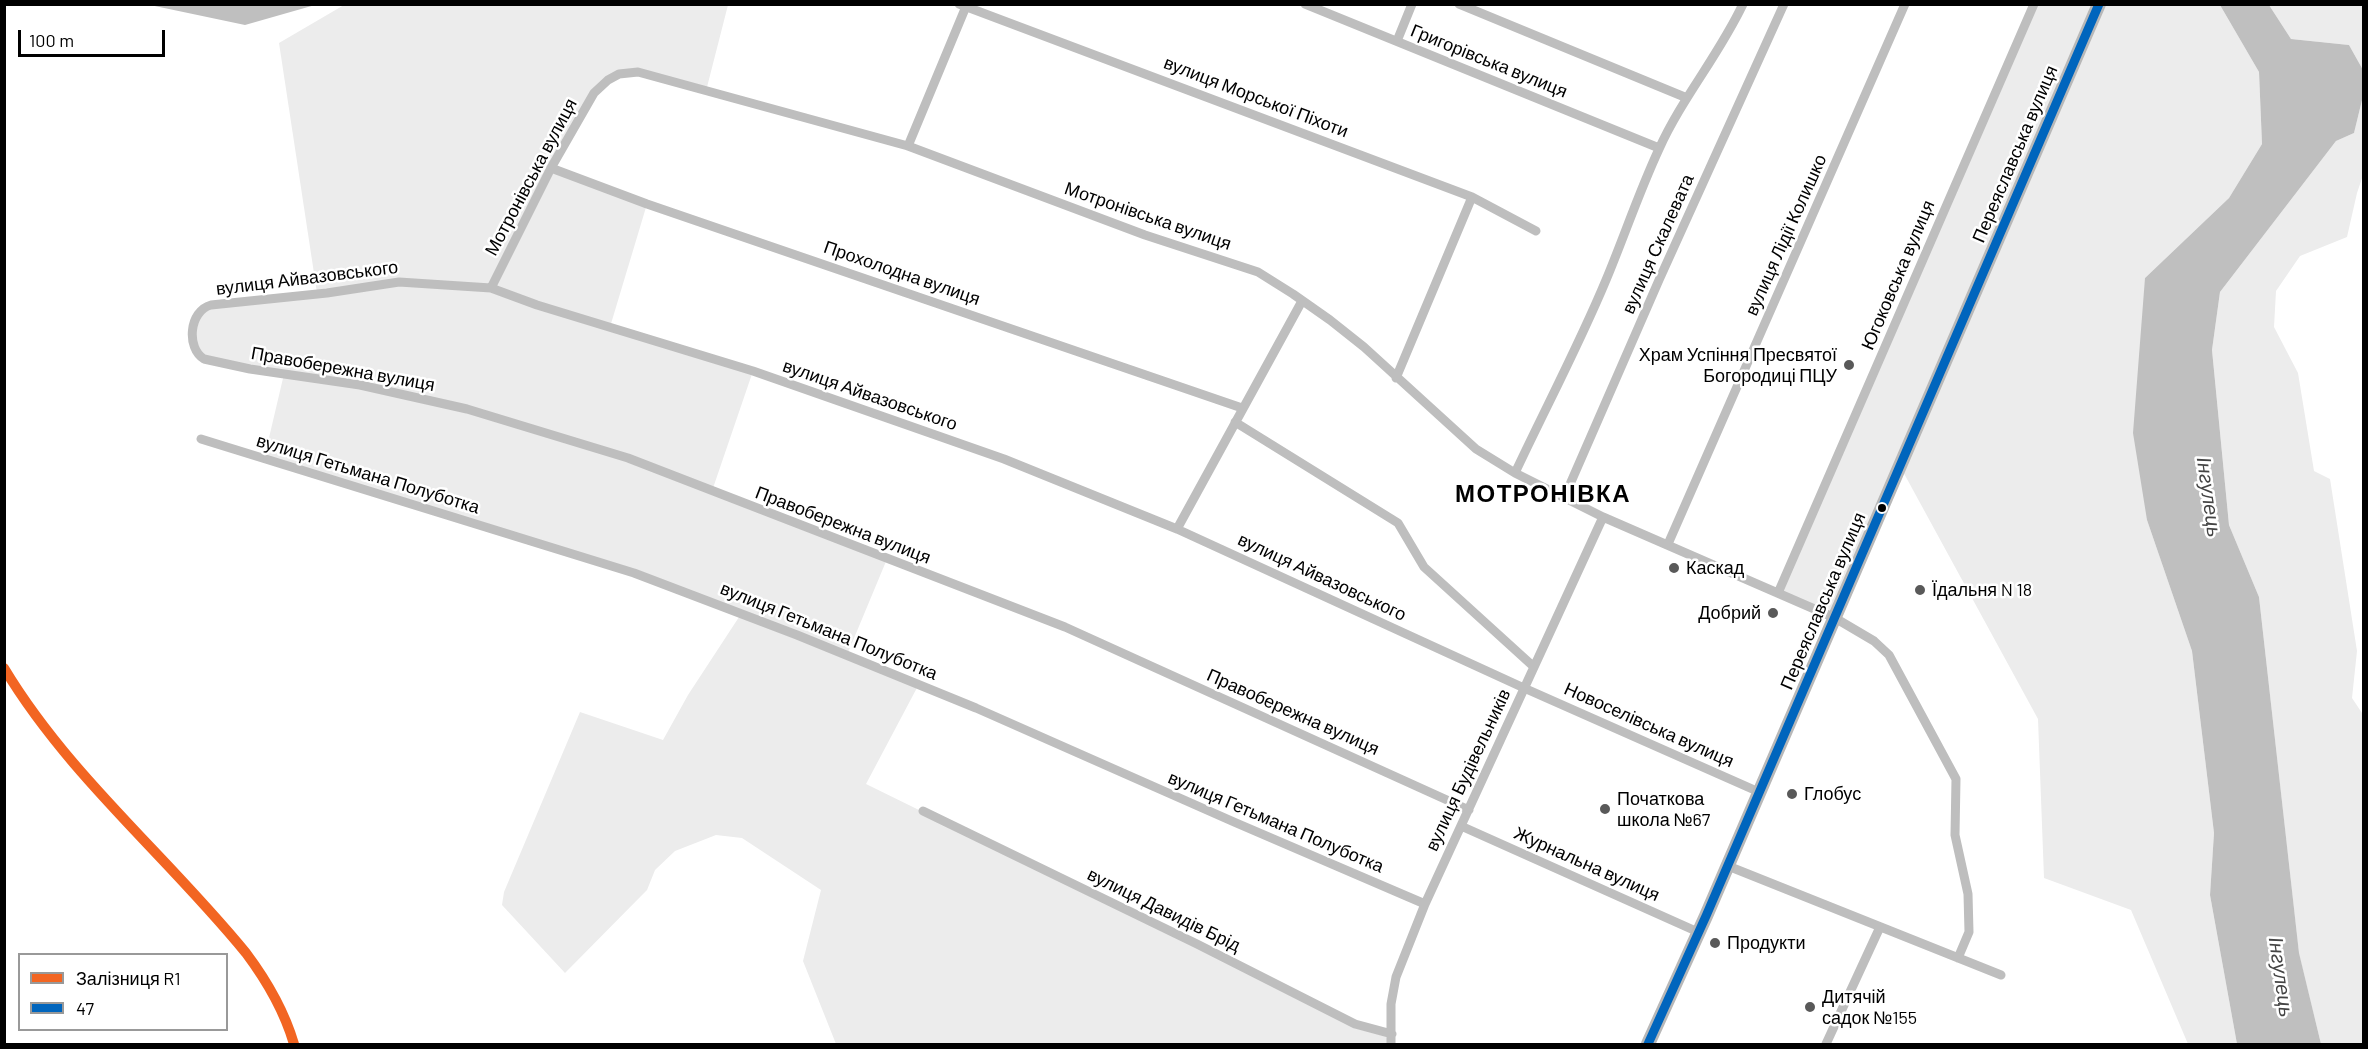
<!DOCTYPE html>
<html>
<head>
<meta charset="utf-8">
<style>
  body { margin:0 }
  #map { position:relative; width:2368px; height:1049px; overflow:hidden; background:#fff; font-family:Barlow,sans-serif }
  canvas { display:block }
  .frame { position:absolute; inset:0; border:6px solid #000; pointer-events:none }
  .legend { position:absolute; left:18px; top:953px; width:210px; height:78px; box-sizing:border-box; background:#fff; border:2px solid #999; margin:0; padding:8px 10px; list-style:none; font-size:18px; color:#000 }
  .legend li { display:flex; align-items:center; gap:12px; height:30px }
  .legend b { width:30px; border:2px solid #999 }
  .scale { position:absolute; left:18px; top:30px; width:147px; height:27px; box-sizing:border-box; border:3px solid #000; border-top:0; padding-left:8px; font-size:18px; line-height:21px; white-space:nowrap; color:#000; -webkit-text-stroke:4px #fff; paint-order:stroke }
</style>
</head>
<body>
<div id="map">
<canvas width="2368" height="1049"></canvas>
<div class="frame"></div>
<ul class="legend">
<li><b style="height:8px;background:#f26522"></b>Залізниця R1</li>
<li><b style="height:8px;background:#0065bd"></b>47</li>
</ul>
<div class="scale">100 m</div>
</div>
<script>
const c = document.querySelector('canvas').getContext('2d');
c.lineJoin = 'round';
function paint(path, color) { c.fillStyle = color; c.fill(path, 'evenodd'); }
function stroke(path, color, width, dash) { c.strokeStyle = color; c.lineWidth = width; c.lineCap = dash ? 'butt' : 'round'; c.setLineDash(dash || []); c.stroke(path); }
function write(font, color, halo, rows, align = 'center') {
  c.font = font + ' Barlow,sans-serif'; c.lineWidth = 5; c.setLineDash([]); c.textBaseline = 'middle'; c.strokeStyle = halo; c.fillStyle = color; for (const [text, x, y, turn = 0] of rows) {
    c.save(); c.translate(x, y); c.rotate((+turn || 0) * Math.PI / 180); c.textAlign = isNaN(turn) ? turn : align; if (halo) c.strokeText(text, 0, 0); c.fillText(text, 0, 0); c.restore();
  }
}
paint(new Path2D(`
  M344,5H728L706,91C685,85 662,76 640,72C597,65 569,138 551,168L647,204L610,327L753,371L712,491L887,559L847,655L919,684L866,784L1355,1024L1392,1034L1391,1044H836L803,961L821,890L742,838L716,835L675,851L655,870L647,890L565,973L502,905L504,892L580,712L663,740L688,695L741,614L634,573L264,459L284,374L198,355L194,324L201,309L317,293L279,43Z
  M2034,5H2220L2259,72L2262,144L2229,198L2145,278L2147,520L2192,651L2214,833L2210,895L2237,1044H2188L2131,910L2044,878L2038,719L1901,468L1835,618L1778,593Z
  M2269,5H2363V70L2349,45L2291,39Z
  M2363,96V175L2357,193L2347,237L2300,256L2276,291L2274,327L2298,373L2314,471L2330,479L2357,651L2352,698L2364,716L2363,1044H2321L2299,954L2259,597L2229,525L2212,350L2220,292L2336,141L2354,133Z`), '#ececec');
paint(new Path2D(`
  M150,5H315L245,25Z
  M2220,5H2269L2291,39L2349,45L2363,70V96L2354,133L2336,141L2220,292L2212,350L2229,525L2259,597L2299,953L2321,1044H2237L2210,895L2214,833L2192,651L2147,520L2133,433L2145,278L2229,198L2262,144L2259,72Z`), '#bfbfbf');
stroke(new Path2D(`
  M959,4L1472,197L1536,231
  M1305,4L1659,148
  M1459,4L1687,98
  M1397,41L1412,4
  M908,146L967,4
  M551,168L647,204L1242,408
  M491,288L551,168L594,93L608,80L619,74L638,72L908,146L1145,235L1258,272L1293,294L1330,320L1364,347L1476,449L1515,473L1603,517L1835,618L1874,641L1889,655L1956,779L1955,835L1968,894L1969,932L1958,958
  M1396,378L1472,197
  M1235,422L1398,523L1424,567L1534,667
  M201,439L634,573L797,635L976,708L1234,822L1425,904
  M1515,473C1545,409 1579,345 1606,280C1624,237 1639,192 1659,149C1682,98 1719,55 1743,4
  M1564,498L1659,280L1784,4
  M1177,529L1302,301
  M1668,544L1905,4
  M1778,593L2034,4
  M1469,810L1065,627L628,458L467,409L360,385L250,369L204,359C186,348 189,311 211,305L327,293L399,282L491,288L537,305L753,371L1004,459L1177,529L1524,688L1759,792
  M923,811L1197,944L1355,1024L1392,1034
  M1461,826L1698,932
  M1728,866L2001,975
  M1391,1044V1004L1396,977L1425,904L1603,517
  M1826,1044L1880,927`), '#bebebe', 9);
stroke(new Path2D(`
  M1648,1044L1706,916L2099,4`), '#b8b8b8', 14);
stroke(new Path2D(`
  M1648,1044L1706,916L2099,4`), '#0065bd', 9);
stroke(new Path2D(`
  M4,668C69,776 167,856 246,953C267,981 284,1010 294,1044`), '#f26522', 10);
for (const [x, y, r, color] of [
  [1849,365,6,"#595959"],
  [1882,508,5,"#000"],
  [1674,568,6,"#595959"],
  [1920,590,6,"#595959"],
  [1773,613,6,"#595959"],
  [1792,794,6,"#595959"],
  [1605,809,6,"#595959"],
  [1715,943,6,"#595959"],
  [1810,1007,6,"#595959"]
]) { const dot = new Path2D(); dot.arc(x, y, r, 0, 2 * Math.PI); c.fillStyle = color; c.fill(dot); stroke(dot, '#fff', 2); }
write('18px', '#000', '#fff', [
  ["Григорівська вулиця",1489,61,22],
  ["вулиця Морської Піхоти",1256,97,21],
  ["Переяславська вулиця",2015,154,-67],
  ["Мотронівська вулиця",531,177,-62],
  ["Мотронівська вулиця",1148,216,19],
  ["вулиця Лідії Колишко",1786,235,-66],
  ["вулиця Скалевата",1658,244,-66],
  ["Прохолодна вулиця",902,273,19],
  ["Югоковська вулиця",1898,275,-67],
  ["вулиця Айвазовського",307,278,-7],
  ["Правобережна вулиця",343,369,10],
  ["вулиця Айвазовського",870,395,19],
  ["вулиця Гетьмана Полуботка",368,474,17],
  ["Правобережна вулиця",843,525,21],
  ["вулиця Айвазовського",1322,577,25],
  ["Переяславська вулиця",1823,601,-67],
  ["вулиця Гетьмана Полуботка",829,631,22],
  ["Правобережна вулиця",1293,712,24],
  ["Новоселівська вулиця",1649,725,24],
  ["вулиця Будівельників",1468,770,-65],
  ["вулиця Гетьмана Полуботка",1276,822,23],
  ["Журнальна вулиця",1587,864,24],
  ["вулиця Давидів Брід",1164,910,26]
]);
write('18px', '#000', '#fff', [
  ["Храм Успіння Пресвятої",1837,355,"right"],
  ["Богородиці ПЦУ",1837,376,"right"],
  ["Каскад",1686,568],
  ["Їдальня N 18",1932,590],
  ["Добрий",1761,613,"right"],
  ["Глобус",1804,794],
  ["Початкова",1617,799],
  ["школа №67",1617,820],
  ["Продукти",1727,943],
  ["Дитячій",1822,997],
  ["садок №155",1822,1018]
], 'left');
write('italic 20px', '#444', '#fff', [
  ["Інгулець",2209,497,82],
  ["Інгулець",2281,977,82]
]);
c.letterSpacing = '1.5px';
write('bold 24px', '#000', '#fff', [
  ["МОТРОНІВКА",1543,494]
]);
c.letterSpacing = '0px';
</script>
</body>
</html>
